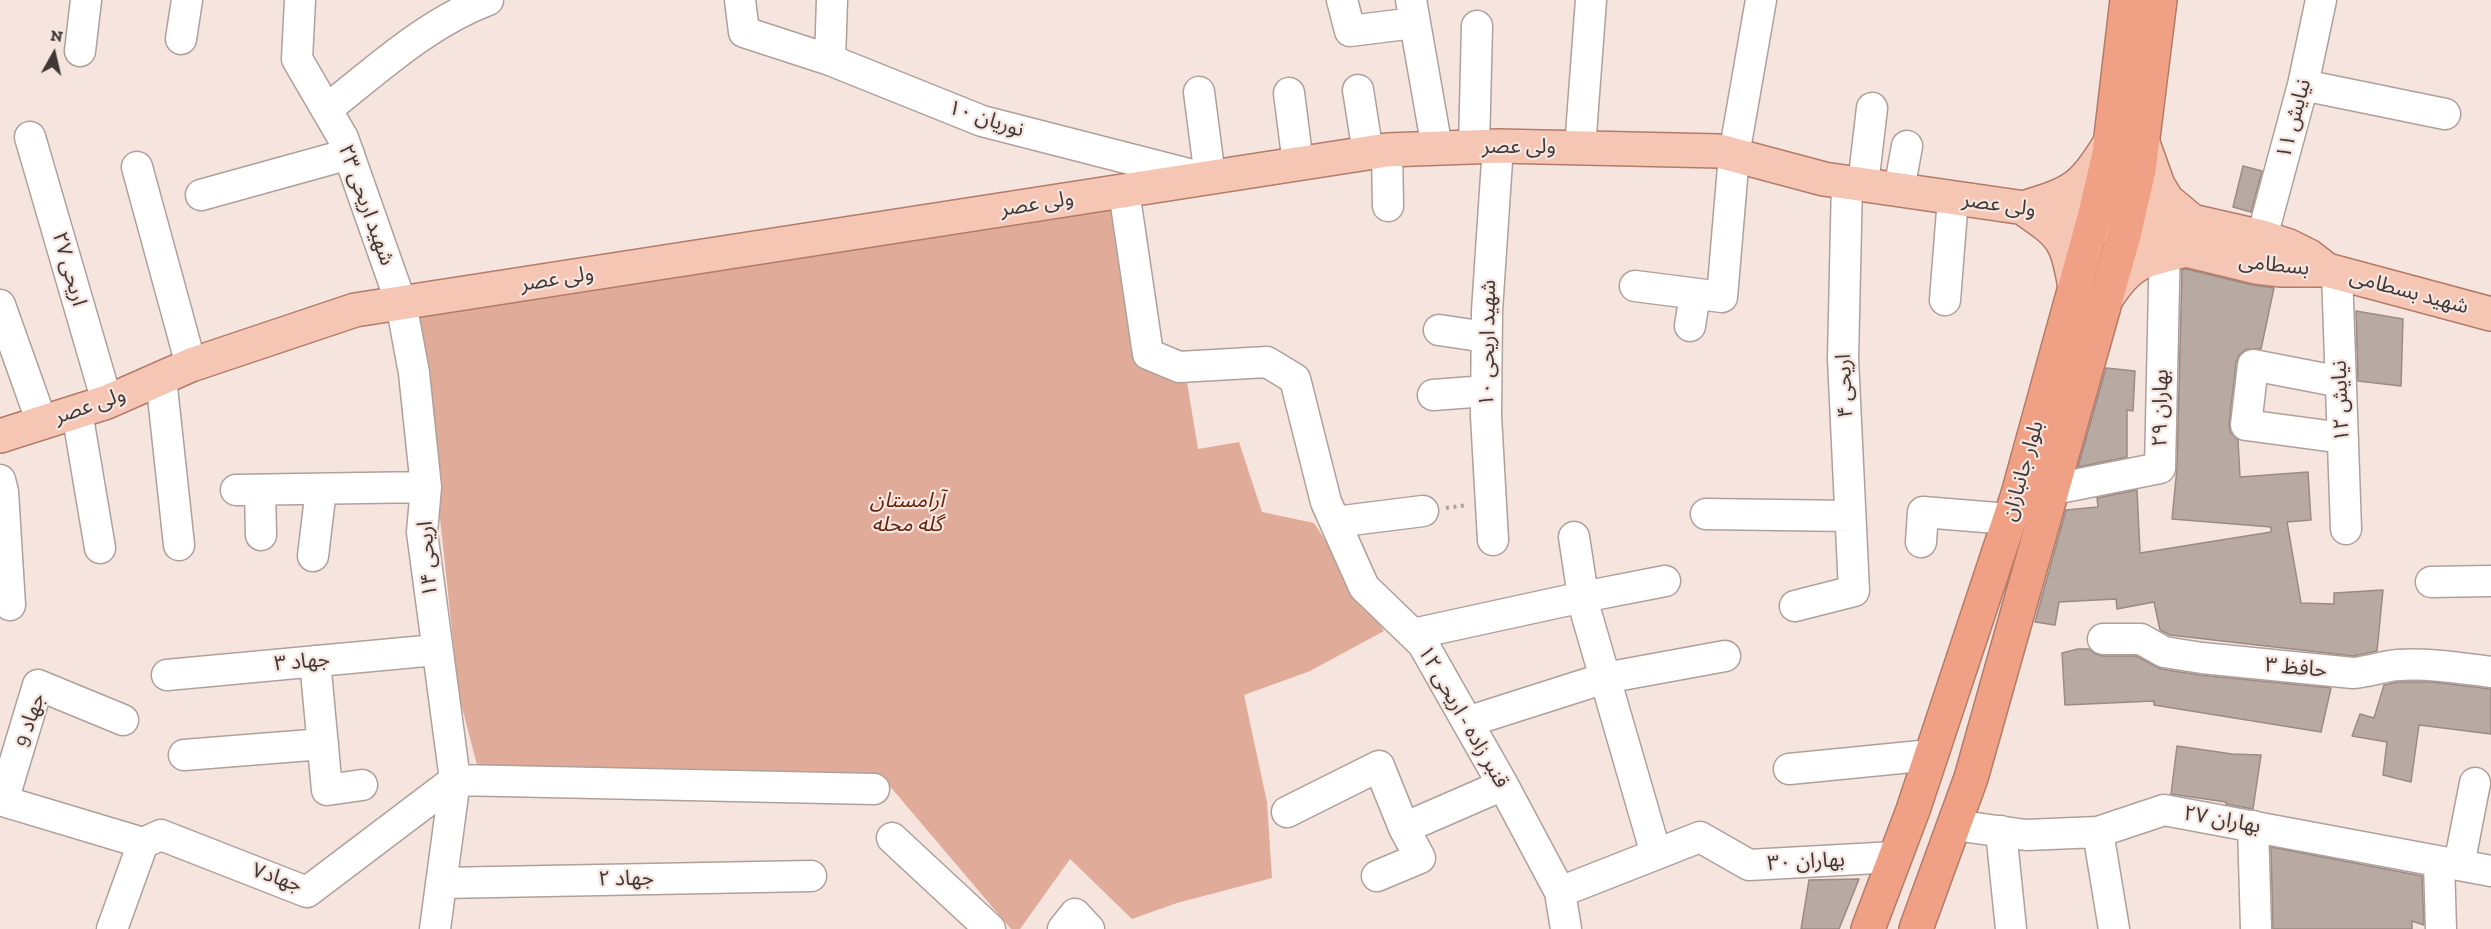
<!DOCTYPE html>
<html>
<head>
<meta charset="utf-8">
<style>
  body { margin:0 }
  #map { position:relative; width:2491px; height:929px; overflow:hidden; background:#f6e5df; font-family:"Zilla Slab",serif }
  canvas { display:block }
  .north { position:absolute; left:24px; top:24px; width:60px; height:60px; -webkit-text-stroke:4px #f6e5df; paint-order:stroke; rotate:8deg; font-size:16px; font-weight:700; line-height:24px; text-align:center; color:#3f3836 }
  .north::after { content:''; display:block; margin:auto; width:21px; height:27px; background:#3f3836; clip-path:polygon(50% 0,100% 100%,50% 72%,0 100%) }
</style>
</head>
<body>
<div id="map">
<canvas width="2491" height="929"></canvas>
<div class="north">N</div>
</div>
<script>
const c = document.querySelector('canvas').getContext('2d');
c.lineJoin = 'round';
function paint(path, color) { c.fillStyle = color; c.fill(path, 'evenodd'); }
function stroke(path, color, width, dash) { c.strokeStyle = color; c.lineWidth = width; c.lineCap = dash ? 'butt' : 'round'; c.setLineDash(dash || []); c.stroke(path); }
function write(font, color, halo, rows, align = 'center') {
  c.font = font + ' "Zilla Slab","Noto Sans Arabic",serif'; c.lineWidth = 4.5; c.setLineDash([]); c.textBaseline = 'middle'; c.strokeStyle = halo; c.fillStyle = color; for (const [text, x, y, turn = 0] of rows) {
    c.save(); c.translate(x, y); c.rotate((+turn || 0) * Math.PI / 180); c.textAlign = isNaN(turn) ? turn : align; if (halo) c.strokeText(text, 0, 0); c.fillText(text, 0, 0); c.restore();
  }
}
paint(new Path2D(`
  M1112,206L1139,367L1187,382L1198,449L1239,442L1262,512L1314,523L1384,631L1310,671L1244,695L1267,802L1272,878L1177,903L1132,919L1070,859L1020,929H1011L888,784H482L459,696L418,312Z`), '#e0ab99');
const building = new Path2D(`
  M2243,166L2262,171L2251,212L2233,207Z
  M2186,269L2252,285L2274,288L2261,349H2246L2239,355L2236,363L2229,424L2230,432L2238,440L2240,477L2308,472L2311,520L2287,522L2301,603L2334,604V593L2383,590L2377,651L2353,656L2170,635L2160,630L2154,602L2117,609L2116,599L2059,602L2055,625L2035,622L2066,510L2098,507L2097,498L2137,490L2140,553L2271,532V527L2172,519L2177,468L2182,270Z
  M2356,311L2403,319L2401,386L2358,381Z
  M2106,368L2135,371L2133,411L2127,410V457L2078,467Z
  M2078,649H2089L2095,654L2103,656H2136L2161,669L2199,675L2331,688L2321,732L2154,705V701L2065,705L2062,653Z
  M2399,682H2432L2491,689V734L2419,725L2411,782L2383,775L2387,742L2352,736L2360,714L2374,718L2384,685Z
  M2177,746L2232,754L2261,755L2253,809L2226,804V802L2171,794Z
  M2271,847L2422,876L2424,925L2412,921V929H2273Z
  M1859,879L1839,929H1801L1809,880Z`);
paint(building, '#b8a9a3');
stroke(building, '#9a8b85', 1.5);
const minor = new Path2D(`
  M300,0L297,59L343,138L401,303L414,373L426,487L422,532L455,780L435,929
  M740,0L744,32L830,60L982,121L1204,178
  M1342,0L1350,31L1414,23
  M1411,0L1437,148
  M181,39L187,0
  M80,51L86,0
  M830,60L832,0
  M2303,85L2445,114
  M1358,90L1368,153
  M1199,92L1210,177
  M1289,93L1298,164
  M327,109C378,69 427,23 488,0
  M30,137L107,402
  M1474,147L1477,26
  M1580,148L1591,0
  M1387,150L1388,206
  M137,167L191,365
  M1863,185L1872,108
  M1899,190L1907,146
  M1124,191L1148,354L1179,367L1267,362L1295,379L1326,502L1364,587L1423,644L1503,785L1560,892L1566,929
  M201,195L349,154
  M2262,237L2303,85L2321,0
  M2337,273L2346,529
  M1635,286L1722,297L1734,155L1761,0
  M1945,300L1953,198
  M0,305L42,423
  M1690,326L1695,294
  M1439,330L1486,337
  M161,378L179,545
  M2341,382L2253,365L2246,425L2343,438
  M1433,395L1486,391
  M77,412L100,548
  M0,480L3,492L10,605
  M2054,489L2160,468L2165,240
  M236,490L426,487
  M260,490L261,535
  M1706,514L1850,516
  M1335,522L1423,511
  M1574,537L1585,609L1656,854
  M1493,540L1486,416L1487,311L1498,146
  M1921,542L1923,512L2009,519
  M313,556L321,489
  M2431,582L2491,581
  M1795,606L1854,591L1843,359L1847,182
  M1413,634L1583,597L1665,581
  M2103,639H2141L2164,652L2202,658L2353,673C2368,672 2384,666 2398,665C2429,663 2460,668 2491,672
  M315,661L327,790L362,785
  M167,675L436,650
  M123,720L38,685L3,801L143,843
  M1467,722L1605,678L1725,656
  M184,755L323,744
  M1789,769L1931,755
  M455,780L874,789
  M1287,812L1379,766L1404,828L1420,858L1377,876
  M1954,825L2026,835L2098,832L2164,810L2491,871
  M2253,826L2256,929
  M1404,828L1503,785
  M2001,831L2011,929
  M2098,832L2114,929
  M892,838L990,929
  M143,843L161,835L307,892L455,780
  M2439,862L2441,929
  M2459,865L2475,783
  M441,883L811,876
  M1560,892L1700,837L1749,865L1895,857
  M112,929L143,843
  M1063,929L1075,914L1089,929`);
const major = new Path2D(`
  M2143,143L2158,185L2167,200L2191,220
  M2105,214L2131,207L2262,237L2289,246L2309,256L2327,270
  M2075,287C2066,238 2063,236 2023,208C2075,192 2081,189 2110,143
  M2108,296C2131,261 2143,261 2182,251
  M0,436L107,402L191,365L355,310L1387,150L1498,146L1719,151L1824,179L2094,218L2124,235L2256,267L2282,270H2327L2491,314`);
const highway = new Path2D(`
  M1868,929L1913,810L2018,494L2094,218L2109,154L2127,0
  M1916,929L1971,778L2124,235L2139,170L2160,0`);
stroke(minor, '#afa09a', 33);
stroke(major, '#b27c69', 36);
stroke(highway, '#b27c69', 36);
stroke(new Path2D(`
  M1446,508L1468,505`), '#afa29e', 4, [3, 4.5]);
stroke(minor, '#fff', 30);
stroke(major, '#f6c6b5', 33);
stroke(highway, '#f0a084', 33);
write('21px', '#3f3836', '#f6e5df', [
  ["نوریان ۱۰",986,119,18],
  ["نیایش ۱۱",2294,119,-75],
  ["ولی عصر",1519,147],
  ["ولی عصر",1037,204,-9],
  ["شهید اریحی ۲۳",366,205,70],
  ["ولی عصر",1999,205,8],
  ["بسطامی",2274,265,6],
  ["اریحی ۲۷",69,269,74],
  ["ولی عصر",557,279,-9],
  ["شهید بسطامی",2409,292,15],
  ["شهید اریحی ۱۰",1488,343,-89],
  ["اریحی ۴",1845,386,-92],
  ["نیایش ۱۲",2341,401,-92],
  ["ولی عصر",90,406,-19],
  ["بهاران ۲۹",2161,408,-89],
  ["بلوار جانبازان",2023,471,-74],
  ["اریحی ۱۴",428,559,-94],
  ["جهاد ۳",302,662,-5],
  ["حافظ ۳",2296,668,5],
  ["قنبر زاده - اریحی ۱۲",1463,717,60],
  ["جهاد 9",30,720,-70],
  ["بهاران ۲۷",2222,820,10],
  ["بهاران ۳۰",1806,862,-3],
  ["جهاد۷",277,878,19],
  ["جهاد ۲",626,879,-1]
]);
write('italic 21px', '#60240c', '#f6e5df', [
  ["آرامستان",907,501],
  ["گله محله",907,525]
]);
</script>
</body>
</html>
